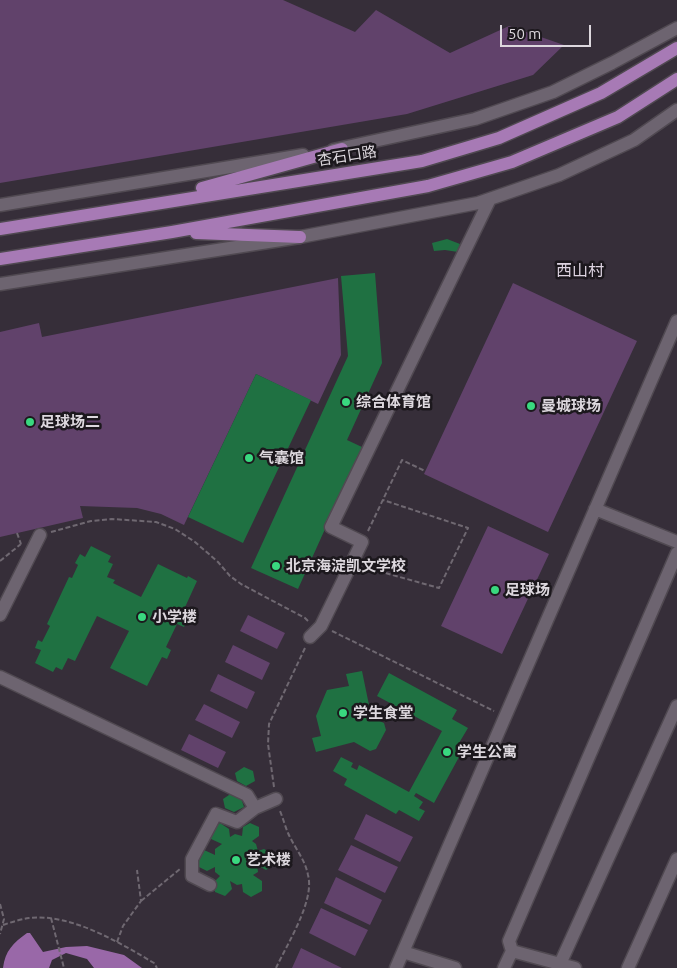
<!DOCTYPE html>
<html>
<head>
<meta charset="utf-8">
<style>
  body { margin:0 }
  #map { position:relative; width:677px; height:968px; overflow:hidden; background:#362e39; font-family:Ubuntu,sans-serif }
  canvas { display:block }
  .scale { position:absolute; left:500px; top:25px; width:91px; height:22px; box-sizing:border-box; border:2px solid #ddd8de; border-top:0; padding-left:6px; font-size:15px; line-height:18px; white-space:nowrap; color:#ddd8de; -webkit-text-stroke:4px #1c181d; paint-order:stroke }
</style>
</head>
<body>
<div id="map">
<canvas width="677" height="968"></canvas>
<div class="scale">50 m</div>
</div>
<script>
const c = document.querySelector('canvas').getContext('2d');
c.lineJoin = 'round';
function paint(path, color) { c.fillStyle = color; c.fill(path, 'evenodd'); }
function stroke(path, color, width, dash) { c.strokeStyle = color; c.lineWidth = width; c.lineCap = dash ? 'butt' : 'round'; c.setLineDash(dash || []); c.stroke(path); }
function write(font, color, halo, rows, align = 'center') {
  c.font = font + ' Ubuntu,"Noto Sans SC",sans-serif'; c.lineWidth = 5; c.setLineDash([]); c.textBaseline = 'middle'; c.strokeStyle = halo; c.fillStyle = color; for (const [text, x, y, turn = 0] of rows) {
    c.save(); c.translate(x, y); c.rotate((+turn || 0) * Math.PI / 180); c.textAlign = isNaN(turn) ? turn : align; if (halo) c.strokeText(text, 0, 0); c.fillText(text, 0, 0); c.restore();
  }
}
paint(new Path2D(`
  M0,0H283L355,32L376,10L450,53L509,26L564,45L533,75L407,114L0,183Z
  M338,278L341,355L318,404L256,374L184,525L161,514L137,508L80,506L83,518L0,537V332L39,323L42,337Z
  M513,283L637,341L548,532L424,474Z
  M488,526L549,554L502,654L441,626Z
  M248,615L285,633L277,649L240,631Z
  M233,645L270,663L262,680L225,662Z
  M218,674L255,692L247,709L210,691Z
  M204,704L240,722L232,738L195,720Z
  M189,734L226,752L218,768L181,750Z
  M366,814L413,837L400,862L354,839Z
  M351,845L398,867L385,893L338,870Z
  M336,877L382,900L370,925L324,903Z
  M321,908L368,930L355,956L309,933Z
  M301,948L342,968H292Z`), '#61426b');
paint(new Path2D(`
  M27,933H30L43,952L66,947L87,946L124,955L142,968H94L87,959L66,953L52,960L49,968H3C5,951 13,943 27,933Z`), '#9968a8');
paint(new Path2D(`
  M447,239L460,244L458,252L445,250L434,251L432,243Z
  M375,273L382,363L347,440L362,447L298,589L251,568L348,356L341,276Z
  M256,374L311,400L243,543L188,517Z
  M91,546L111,556L108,562L113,564L107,577L115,580L113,583L141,597L158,564L187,578L188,576L197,581L181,616L188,619L184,627L177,624L166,647L171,650L167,659L162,657L147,686L110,668L129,631L97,616L75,661L68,658L62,670L56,667L53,672L35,663L41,650L35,648L38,640L42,642L50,626L47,624L69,577L72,578L78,565L75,563L80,554L85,557Z
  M362,671L369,705L367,709L371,717L384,723L386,730L376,749L370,751L354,742L316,752L312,738L321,736L316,716L327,690L349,686L346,674Z
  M389,673L457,710L452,719L468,728L459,743L465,746L434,803L416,793L414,796L423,802L419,808L425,811L419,821L399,810L396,814L344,785L347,779L333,771L341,757L353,763L351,767L357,770L359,765L409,792L442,731L377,696Z
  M244,767L253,771L255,781L246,786L237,781L235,773Z
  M232,793L241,798L244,807L234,812L225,808L223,799Z
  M220,823L229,829L230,837L235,834L242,836L243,827L250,823L259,827V836L252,841L256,844L258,851L264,849L274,855L275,864L266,870L257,865L258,872L253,875L262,881V891L251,897L243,892L242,884L237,885L230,881L232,889L225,896L215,892L214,882L220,876L215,872V867L207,871L197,866L196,856L204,850L215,855V849L222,844L211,839L210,830Z`), '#1f7142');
const minor = new Path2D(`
  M333,150L475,119L553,92L612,63L677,28
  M0,205L303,155
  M0,284L300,237L478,203L559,175L634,140L677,110
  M595,509L677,542
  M0,615L40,535
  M310,637L321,626L362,542L331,527L490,199
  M0,677L247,795L255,808L276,799
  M210,885L192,876V859L216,814L237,822L255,808
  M512,951L575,968
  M403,952L455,968
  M560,964L677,706
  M396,968L677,321
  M504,968L512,951L509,941L677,553
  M628,968L677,859`);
const major = new Path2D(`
  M202,188L342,149
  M0,229L422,161L499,138L601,93L677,48
  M196,233L300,237
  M0,259L172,232L428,186L512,162L618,117L677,79`);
stroke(minor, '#504951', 15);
stroke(major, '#504951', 15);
stroke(new Path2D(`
  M368,531L402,460L425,471
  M51,532L91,521L112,519L156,522L175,529L195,542L218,562L230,576L241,584L305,618L308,621
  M17,533L21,544
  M0,561L21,544
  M364,567L439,588L468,528L383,500
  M332,631L494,711
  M274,787L268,744L269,724L305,648
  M141,901L180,869
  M0,904L4,919L0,934
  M51,918L64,968
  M3,925C12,922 21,919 29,918C71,913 120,943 154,963L157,968
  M117,942L123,926L141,901L137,870
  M276,968C287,944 315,901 308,875C305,859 294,847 288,833C285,826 283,818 280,811`), '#6f6871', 2, [5, 2.5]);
stroke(minor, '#6d6470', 12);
stroke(major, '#a77ab5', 12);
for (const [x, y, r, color] of [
  [346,402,5,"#39d87f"],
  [531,406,5,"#39d87f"],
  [30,422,5,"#39d87f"],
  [249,458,5,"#39d87f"],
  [276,566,5,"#39d87f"],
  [495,590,5,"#39d87f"],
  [142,617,5,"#39d87f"],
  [343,713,5,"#39d87f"],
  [447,752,5,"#39d87f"],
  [236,860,5,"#39d87f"]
]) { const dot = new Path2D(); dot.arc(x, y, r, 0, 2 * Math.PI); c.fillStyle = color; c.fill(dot); stroke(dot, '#1c181d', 2); }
write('15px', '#ddd8de', '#1c181d', [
  ["杏石口路",347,156,-9]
]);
write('bold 15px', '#ddd8de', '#1c181d', [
  ["综合体育馆",356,402],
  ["曼城球场",541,406],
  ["足球场二",40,422],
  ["气囊馆",259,458],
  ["北京海淀凯文学校",286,566],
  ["足球场",505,590],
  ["小学楼",152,617],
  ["学生食堂",353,713],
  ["学生公寓",457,752],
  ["艺术楼",246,860]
], 'left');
write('16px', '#ddd3e0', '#1c181d', [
  ["西山村",580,271]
]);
</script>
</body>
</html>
